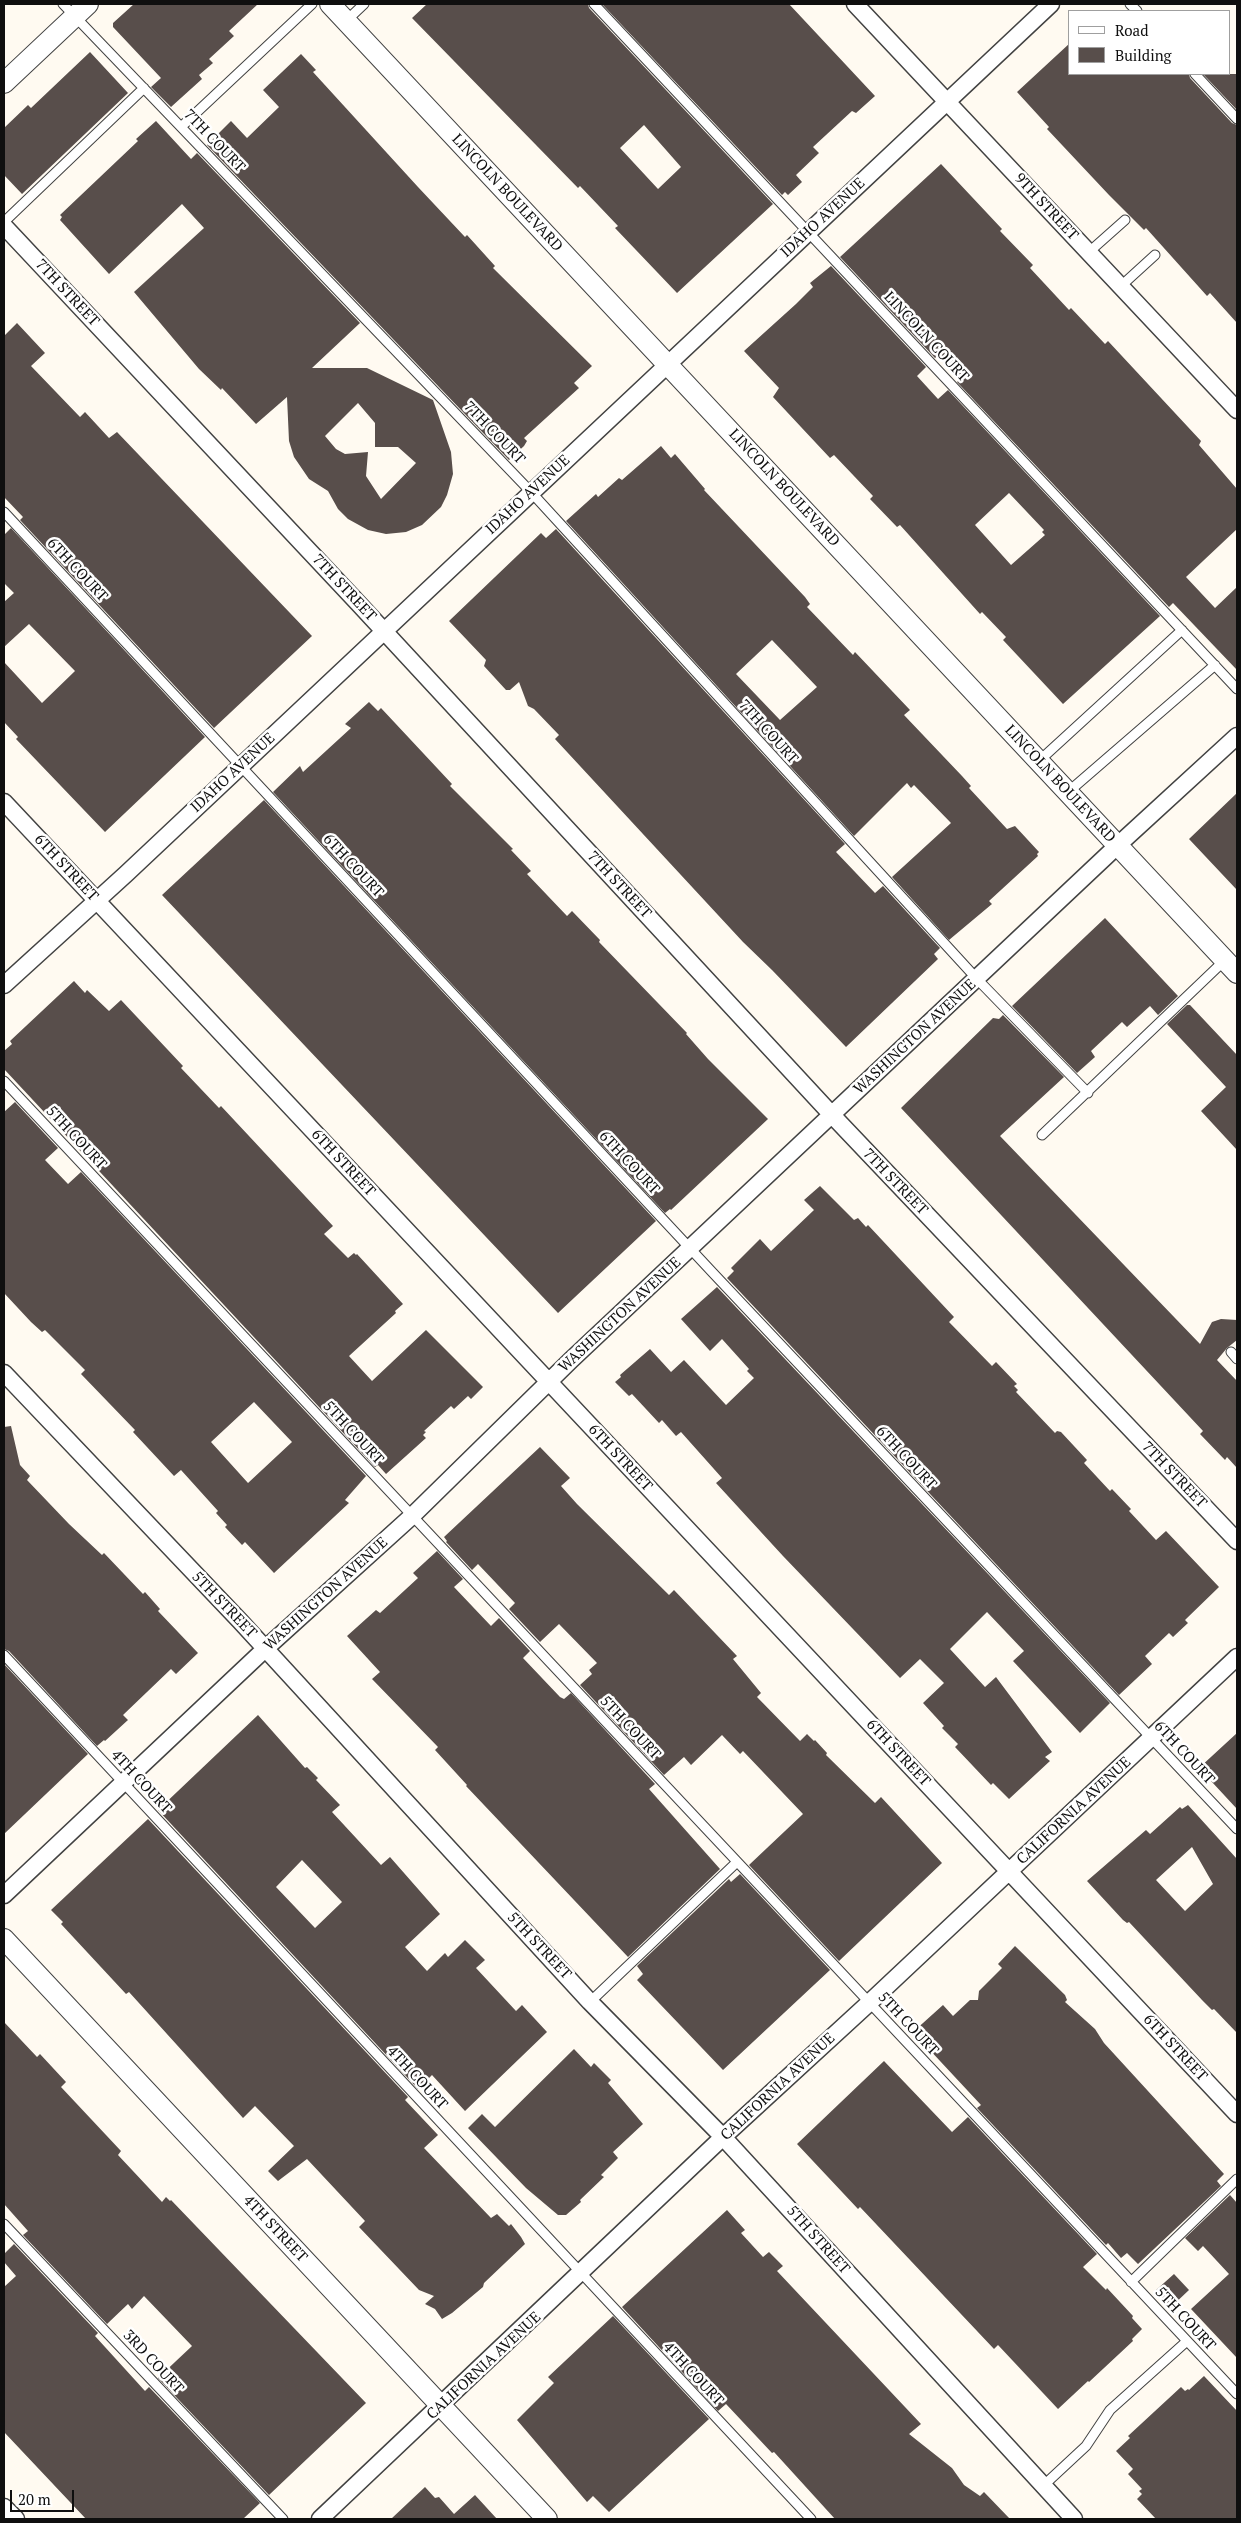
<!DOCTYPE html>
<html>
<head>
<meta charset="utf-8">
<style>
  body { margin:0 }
  #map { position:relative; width:1241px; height:2523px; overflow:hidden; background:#fffaf1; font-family:"PT Serif",serif }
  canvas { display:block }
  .frame { position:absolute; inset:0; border:5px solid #0f0f0f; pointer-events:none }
  .legend { position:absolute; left:1068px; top:10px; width:162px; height:65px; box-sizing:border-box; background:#fff; border:1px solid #9f9f9f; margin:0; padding:6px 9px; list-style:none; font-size:15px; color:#0f0f0f }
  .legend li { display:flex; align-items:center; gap:10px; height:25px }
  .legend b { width:25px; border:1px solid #9f9f9f }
  .scale { position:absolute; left:10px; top:2490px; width:64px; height:22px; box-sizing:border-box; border:2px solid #0f0f0f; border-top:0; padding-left:6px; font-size:15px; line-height:18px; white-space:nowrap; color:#0f0f0f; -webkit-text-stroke:4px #fff; paint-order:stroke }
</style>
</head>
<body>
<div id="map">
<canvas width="1241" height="2523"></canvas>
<div class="frame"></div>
<ul class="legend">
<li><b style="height:6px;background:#fff"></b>Road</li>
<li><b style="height:14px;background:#584e4b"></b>Building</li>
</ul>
<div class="scale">20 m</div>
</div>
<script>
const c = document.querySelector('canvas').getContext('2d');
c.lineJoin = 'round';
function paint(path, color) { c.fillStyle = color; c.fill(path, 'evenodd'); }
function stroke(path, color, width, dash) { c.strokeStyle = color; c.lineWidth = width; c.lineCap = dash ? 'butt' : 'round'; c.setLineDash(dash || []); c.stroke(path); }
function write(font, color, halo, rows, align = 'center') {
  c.font = font + ' "PT Serif",serif'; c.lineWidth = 5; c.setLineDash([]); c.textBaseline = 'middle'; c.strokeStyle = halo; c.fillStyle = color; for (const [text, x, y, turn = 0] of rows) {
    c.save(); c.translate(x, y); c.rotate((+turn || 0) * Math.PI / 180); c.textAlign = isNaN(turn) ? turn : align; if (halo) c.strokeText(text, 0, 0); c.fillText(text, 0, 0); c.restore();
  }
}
paint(new Path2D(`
  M134,4H258L229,31L234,36L209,59L213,63L199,75L202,79L171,107L151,87L161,78L113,27V23Z
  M427,4H588L589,8L773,204L677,293L615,228L618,226L580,186L578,188L412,18ZM644,125L681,167L658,189L620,148Z
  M602,4H789L875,96L856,113L852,111L813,147L819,153L796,175L802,182L788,195L785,192L782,195Z
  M1070,43V74H1189L1190,78L1232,123L1237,125V323L1210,293L1207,296L1146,228L1144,230L1109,195L1047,129L1049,127L1017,92Z
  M90,52L128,93L22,194L4,175V128L28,105L31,108Z
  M301,54L316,70L313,72L418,187L465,237L467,235L495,266L493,268L592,366L574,383L579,388L524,438L527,441L524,446L509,460L207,145L231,121L247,138L279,107L263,90Z
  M1203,74H1237V110Z
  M156,121L191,159L197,153L360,323L312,368H367L433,400L451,452L453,474L447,495L441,507L422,525L406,532L386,534L368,530L348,519L338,509L328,491L309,479L294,457L289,441L287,397L256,424L222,388L221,390L199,369L134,292L204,228L182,204L109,274L60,220L62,217L60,215L138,141L136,139ZM358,403L375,423V447H398L416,463L381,499L366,476L368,452L345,454L336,449L325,436Z
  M941,164L1002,229L1000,231L1033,265L1030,268L1069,310L1071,308L1105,344L1108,341L1201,441L1199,445L1237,489V529L1186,577L1215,608L1237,587V670L1173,603L1169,607L957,382L962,377L940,354L935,358L840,257Z
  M831,266L926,367L917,376L938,399L948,390L1160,616L1063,704L1003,640L1006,637L982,612L980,614L900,525L897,527L870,499L873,496L834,455L830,458L801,427L773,397L779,388L744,351L796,304L813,287L810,283ZM1009,493L1044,530L1042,532L1045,535L1011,565L975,525Z
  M17,323L45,353L31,366L80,417L85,412L109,438L117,432L312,636L214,728L20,520L23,517L4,497V336Z
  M661,446L671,458L675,454L705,489L704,490L805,597L810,604L807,607L853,655L855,652L910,710L904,715L962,776L971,786L969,788L1007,829L1015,826L1039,852L1037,854L1038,856L989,901L992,904L949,940L892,877L951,823L914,785L911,788L907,783L854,836L566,521L596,494L598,497L619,478L622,480ZM772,640L817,687L780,720L736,674Z
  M11,528L205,737L105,832L16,739L18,737L4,722V662L42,703L75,671L29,624L4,647V602L14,593L4,583V535Z
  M556,529L845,844L836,852L875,893L883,886L940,948L934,954L938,959L846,1047L772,970L743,942L555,739L559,735L534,709L528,706L519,682L510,690H506L484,666L486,660L449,621L541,533L546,538Z
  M369,702L378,711L381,708L452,784L450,786L513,849L511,850L531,871L527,874L567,916L572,911L600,940L599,942L687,1033L686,1034L708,1059L768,1119L671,1210L670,1209L665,1213L273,792L300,766L303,772L351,728L345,724Z
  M1237,793V890L1189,839Z
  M264,800L656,1221L558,1313L162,895Z
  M1105,918L1178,996L1158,1015L1150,1006L1127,1027L1122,1022L1091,1051L1095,1057L1077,1073L1012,1006Z
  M74,981L85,993L87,990L109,1011L121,1000L183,1066L181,1068L219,1108L221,1106L333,1226L324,1234L348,1258L354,1253L356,1255L357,1254L403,1304L395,1311L396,1313L349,1356L372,1381L426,1330L483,1387L471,1399L468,1396L454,1409L451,1406L424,1431L426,1432L423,1435L426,1438L386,1474L378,1465L375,1467L4,1069V1051L12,1044L10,1041Z
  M1187,1005H1190L1237,1055V1150L1201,1111L1226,1087L1167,1024Z
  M1003,1015L1064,1077L1000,1136L1200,1344L1212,1322L1221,1319L1237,1320V1340L1227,1348L1217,1360L1237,1381V1468L1227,1457L1225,1460L1200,1434L1203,1431L901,1108L993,1018L999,1019Z
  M15,1102L58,1148L45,1160L68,1184L81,1172L366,1476L345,1500L349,1503L274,1573L245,1542L242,1545L225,1527L227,1525L216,1513L218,1511L181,1470L174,1476L133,1432L135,1430L81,1374L85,1370L45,1330L42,1332L31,1322L4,1293V1112ZM254,1402L292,1442L248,1483L211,1442Z
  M820,1186L854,1220L858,1218L866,1227L868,1225L954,1317L949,1322L992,1366L996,1362L1017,1384L1014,1386L1018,1390L1016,1392L1055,1433L1057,1431L1061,1432L1087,1460L1084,1463L1110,1491L1112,1489L1131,1509L1129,1511L1156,1540L1166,1531L1219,1587L1185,1620L1188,1623L1173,1637L1169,1633L1145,1656L1152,1664L1119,1695L727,1278L734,1271L731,1268L760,1239L771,1251L814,1210L804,1200Z
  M717,1287L1110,1703L1080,1733L1013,1661L1024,1651L987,1612L950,1649L985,1687L996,1677L1052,1752L1045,1757L1050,1761L1009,1799L993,1783L991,1785L955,1747L958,1744L942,1728L944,1726L923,1703L944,1683L920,1659L900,1678L783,1556L716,1483L722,1478L681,1432L676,1436L662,1420L659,1423L632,1394L629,1396L615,1382L621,1377L620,1375L650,1349L671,1372L684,1360L726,1405L754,1378L747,1371L749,1369L722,1339L710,1351L681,1319Z
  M11,1426L20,1465L30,1476L27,1480L69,1524L102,1555L104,1553L143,1594L145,1592L160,1609L158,1611L198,1653L176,1674L171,1669L123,1715L128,1720L105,1741L104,1740L97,1746L9,1651L4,1649V1427Z
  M540,1447L570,1478L561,1486L577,1504L669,1595L674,1590L737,1656L733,1659L761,1693L757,1697L800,1741L807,1734L814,1741L815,1740L827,1753L826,1755L875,1803L881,1797L942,1863L839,1961L749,1865L803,1814L743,1751L740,1754L722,1735L691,1765L684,1757L664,1775L580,1685L592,1674L589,1670L597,1663L559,1624L540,1642L509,1609L515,1603L478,1564L472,1570L446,1542L447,1541L444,1537Z
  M437,1551L463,1579L454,1587L491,1626L499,1618L530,1651L523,1658L560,1697L564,1699L571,1693L655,1784L649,1789L720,1869L628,1957L466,1786L467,1785L435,1750L438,1747L372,1679L380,1672L347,1636L376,1610L380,1613L418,1578L413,1573Z
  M4,1664L88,1754L4,1834Z
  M258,1715L305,1768L307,1767L318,1778L316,1780L340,1805L332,1812L381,1865L390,1857L440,1914L405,1947L427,1971L445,1953L448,1957L465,1940L485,1960L476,1968L516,2011L522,2005L547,2032L465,2111L432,2075L418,2089L158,1810ZM302,1860L342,1902L315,1928L276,1887Z
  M1237,1733V1809L1199,1768Z
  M1188,1805L1237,1859V2033L1214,2009L1212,2010L1202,2000L1129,1922L1127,1923L1123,1920L1087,1881L1146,1830L1150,1834L1180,1807L1182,1809ZM1192,1847L1213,1884L1185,1911L1156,1880Z
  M148,1819L408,2097L405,2100L438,2135L424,2148L491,2218L497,2214L509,2226L511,2224L521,2237L525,2244L484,2283L483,2287L452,2313L442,2319L435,2309L425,2304L434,2296L419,2290L359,2227L365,2221L307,2159L278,2181L268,2171L294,2146L255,2106L243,2118L129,1992L126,1994L61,1924L63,1922L51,1910Z
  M740,1874L830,1970L723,2070L637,1980L643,1974L637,1966L729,1879L731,1882Z
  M1015,1946L1065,1995L1067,2000L1065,2002L1095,2029L1104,2043L1224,2174L1217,2181L1221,2186L1138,2264L1127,2253L1121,2258L1108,2243L1106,2245L977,2108L981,2105L913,2032L943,2005L953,2016L970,2000H978L979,1991L1002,1968L998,1964Z
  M4,2022L37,2057L40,2054L66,2082L61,2087L121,2151L118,2155L162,2202L166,2197L170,2201L171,2200L366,2403L269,2495L158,2378L192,2346L144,2296L132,2309L128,2304L107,2324L23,2235L28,2231L4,2204Z
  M574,2049L591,2067L594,2063L611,2080L608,2083L643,2124L613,2152L618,2158L601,2175L604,2177L580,2200L581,2202L566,2215H558L526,2188L468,2128L482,2114L495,2127Z
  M884,2061L952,2132L968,2117L1097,2254L1083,2267L1106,2290L1107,2288L1133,2316L1132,2318L1142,2329L1132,2339L1133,2341L1089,2382L1088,2381L1058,2409L998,2345L994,2349L860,2207L858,2209L797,2144Z
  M1230,2195L1237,2203V2358L1191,2309L1229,2274L1203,2246L1198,2251L1185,2238Z
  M727,2210L745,2230L741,2233L763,2257L769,2252L783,2266L777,2271L921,2424L909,2434L952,2468L964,2485L980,2496L984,2492L1010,2519H835L774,2452L772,2453L726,2404L718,2411L622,2307Z
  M14,2244L98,2333L95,2336L145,2391L149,2387L260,2503L243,2519H86L4,2432V2287L16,2276L4,2262V2254Z
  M1174,2274L1189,2290L1170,2308L1155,2291Z
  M613,2316L709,2419L609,2512L593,2496L587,2502L517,2420L554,2383L548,2377Z
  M1204,2376L1237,2411V2519H1156L1137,2499L1142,2494L1139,2491L1142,2489L1128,2474L1133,2469L1116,2451L1130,2438L1128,2436L1181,2387L1185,2391L1188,2389L1189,2390Z
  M425,2487L435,2498L439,2497L454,2514L475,2495L497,2519H391Z`), '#584e4b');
const service = new Path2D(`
  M63,4L531,492L977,979L1088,1093
  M594,4L1237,689
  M1130,4L1137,11
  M346,21L364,4
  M1195,74L1237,119
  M181,127L312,4
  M4,222L144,88
  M1089,252L1125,220
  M1121,286L1155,255
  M4,512L713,1273L1237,1829
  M1039,761L1182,630
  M1067,793L1215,665
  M4,1081L1237,2394
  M1042,1135L1225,960
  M1231,1352L1237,1359
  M4,1655L811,2519
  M590,2002L737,1862
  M4,2224L283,2519
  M1131,2282L1237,2179
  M1043,2486L1086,2446L1110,2410L1187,2341`);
const minor = new Path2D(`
  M855,4L1237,410
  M4,226L358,603L832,1115L1237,1541
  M4,802L1237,2114
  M4,985L126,874L1051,4
  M4,1373L240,1621L590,2002L723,2137L1074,2519
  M4,1895L265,1649L412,1516L571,1360L1117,846L1237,736
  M4,2507L16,2519
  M320,2519L723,2137L869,2003L1237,1657`);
const tertiary = new Path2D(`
  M330,4L1237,973
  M4,83L88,4
  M4,1939L547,2519`);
stroke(service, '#424242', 11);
stroke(minor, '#424242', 19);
stroke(tertiary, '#424242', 22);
stroke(service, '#fff', 9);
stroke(minor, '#fff', 16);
stroke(tertiary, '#fff', 20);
write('15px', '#0f0f0f', '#fff', [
  ["7TH COURT",214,141,46],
  ["LINCOLN BOULEVARD",507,193,47],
  ["9TH STREET",1046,207,47],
  ["IDAHO AVENUE",823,218,-43],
  ["7TH STREET",67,293,47],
  ["LINCOLN COURT",926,337,47],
  ["7TH COURT",494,433,46],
  ["LINCOLN BOULEVARD",784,488,47],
  ["IDAHO AVENUE",528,495,-43],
  ["6TH COURT",77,570,47],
  ["7TH STREET",344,588,47],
  ["7TH COURT",768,732,48],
  ["IDAHO AVENUE",233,773,-43],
  ["LINCOLN BOULEVARD",1060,784,47],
  ["6TH COURT",353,866,47],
  ["6TH STREET",66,868,47],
  ["7TH STREET",619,885,47],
  ["WASHINGTON AVENUE",915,1037,-43],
  ["5TH COURT",76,1138,47],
  ["6TH STREET",343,1163,47],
  ["6TH COURT",629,1163,47],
  ["7TH STREET",895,1182,46],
  ["WASHINGTON AVENUE",620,1315,-43],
  ["5TH COURT",353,1433,47],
  ["6TH STREET",620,1458,47],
  ["6TH COURT",906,1458,47],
  ["7TH STREET",1174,1475,46],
  ["WASHINGTON AVENUE",326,1594,-42],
  ["5TH STREET",224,1605,46],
  ["5TH COURT",630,1728,47],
  ["6TH STREET",898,1753,47],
  ["6TH COURT",1184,1753,47],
  ["4TH COURT",141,1782,47],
  ["CALIFORNIA AVENUE",1074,1811,-43],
  ["5TH STREET",539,1946,47],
  ["5TH COURT",908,2024,47],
  ["6TH STREET",1175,2048,47],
  ["4TH COURT",417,2078,47],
  ["CALIFORNIA AVENUE",778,2087,-43],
  ["4TH STREET",275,2229,47],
  ["5TH STREET",818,2240,48],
  ["5TH COURT",1185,2319,47],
  ["3RD COURT",153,2362,47],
  ["CALIFORNIA AVENUE",484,2366,-43],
  ["4TH COURT",693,2374,47]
]);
</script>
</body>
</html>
